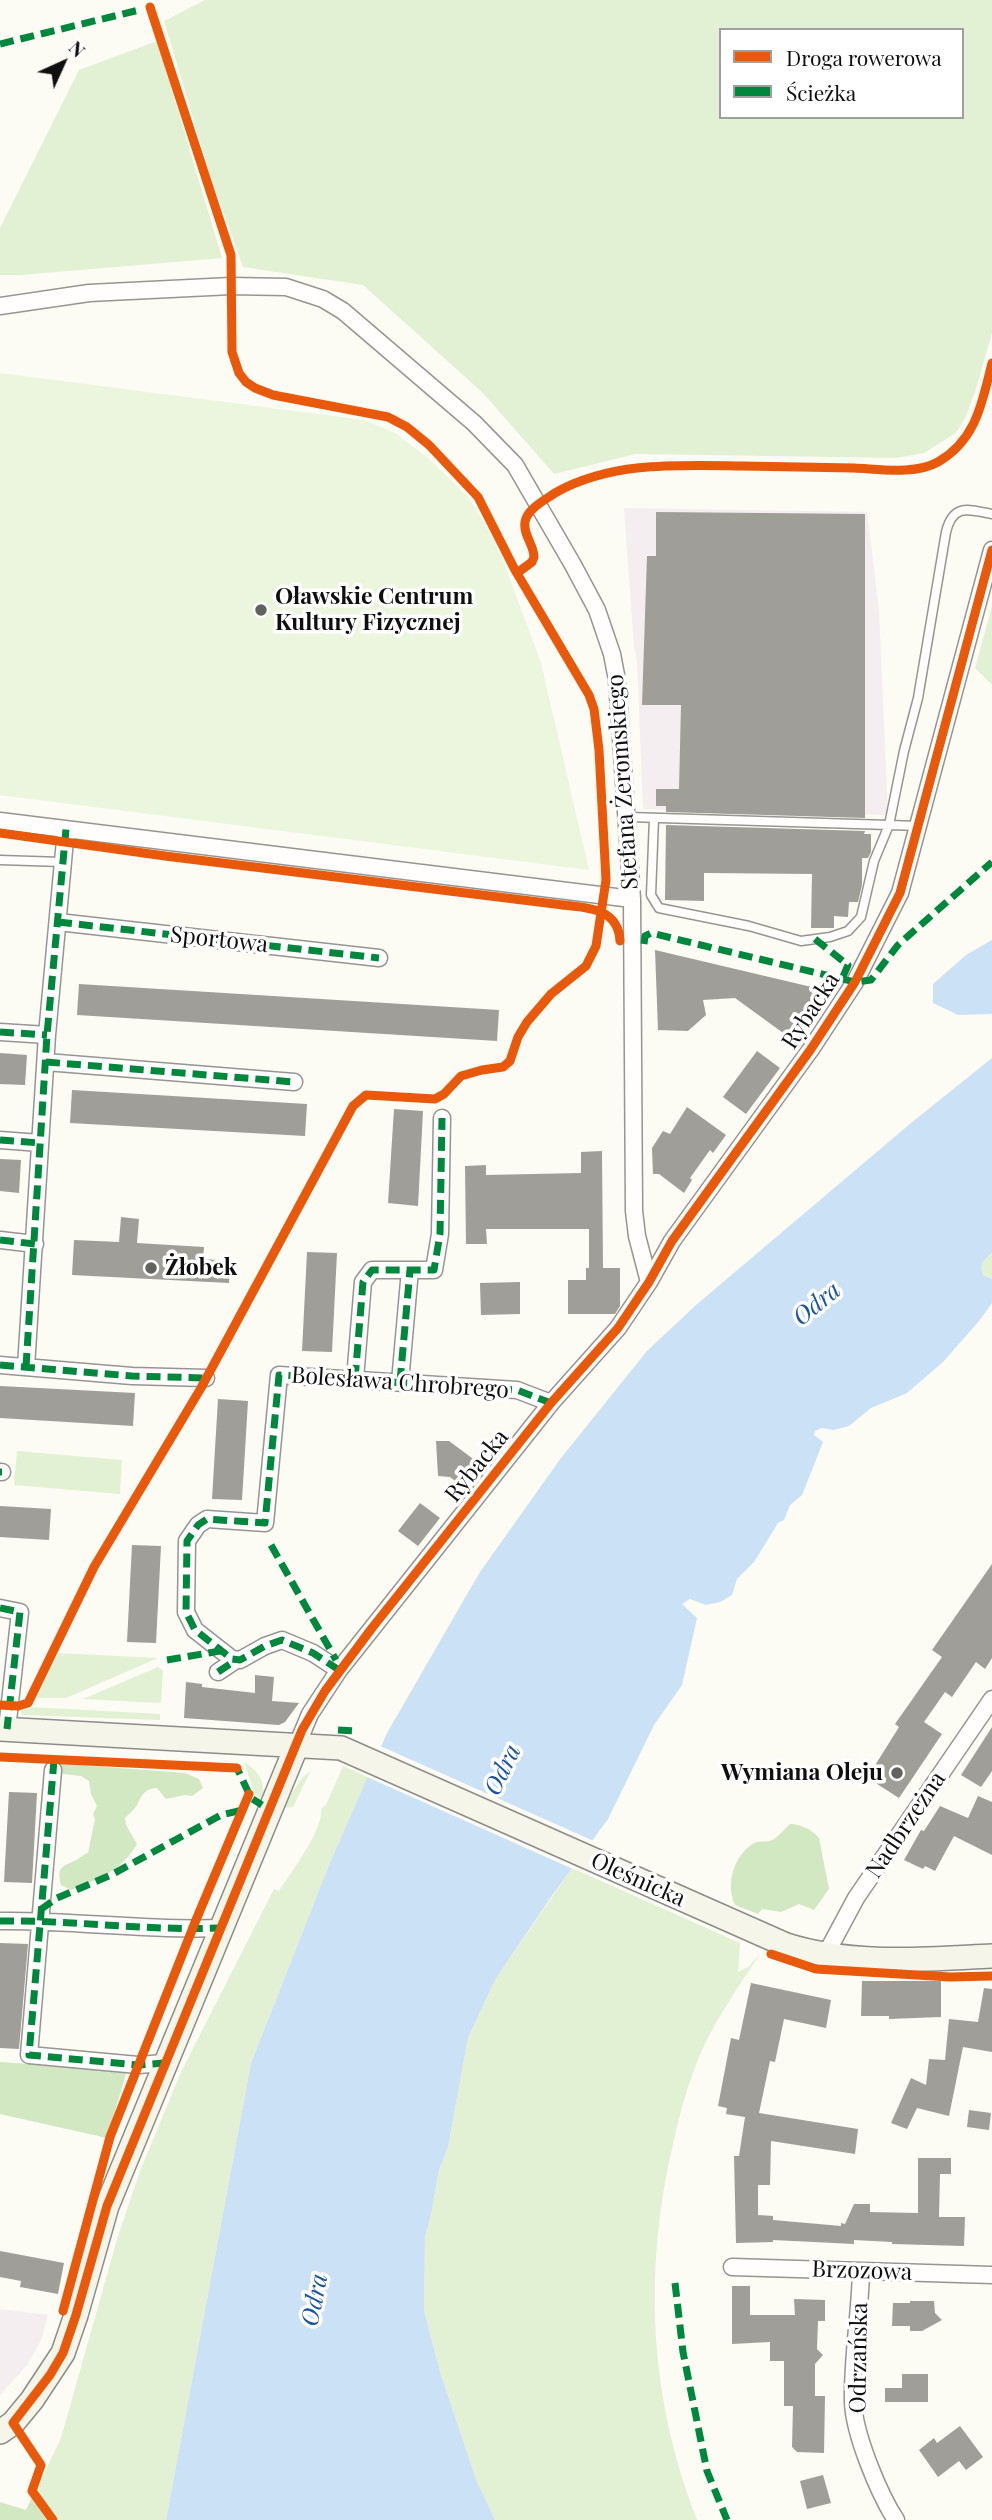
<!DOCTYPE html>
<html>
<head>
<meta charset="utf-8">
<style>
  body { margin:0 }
  #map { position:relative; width:992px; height:2520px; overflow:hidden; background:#fcfbf4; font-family:"Playfair Display",serif }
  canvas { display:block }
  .legend { position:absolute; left:719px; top:28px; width:245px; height:91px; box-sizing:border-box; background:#fff; border:2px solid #9f9f9f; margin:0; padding:9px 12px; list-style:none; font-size:21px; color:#0f0f0f }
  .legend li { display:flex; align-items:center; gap:14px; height:35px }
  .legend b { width:35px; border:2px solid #9f9f9f }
  .north { position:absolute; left:28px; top:28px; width:70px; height:70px; -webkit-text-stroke:5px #fff; paint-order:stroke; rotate:45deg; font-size:19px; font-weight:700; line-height:28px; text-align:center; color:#0f0f0f }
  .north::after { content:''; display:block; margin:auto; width:24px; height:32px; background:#0f0f0f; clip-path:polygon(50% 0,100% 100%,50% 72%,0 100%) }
</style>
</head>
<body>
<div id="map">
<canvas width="992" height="2520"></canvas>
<ul class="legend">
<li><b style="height:9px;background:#e8590c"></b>Droga rowerowa</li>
<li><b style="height:9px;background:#00873e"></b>Ścieżka</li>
</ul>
<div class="north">N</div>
</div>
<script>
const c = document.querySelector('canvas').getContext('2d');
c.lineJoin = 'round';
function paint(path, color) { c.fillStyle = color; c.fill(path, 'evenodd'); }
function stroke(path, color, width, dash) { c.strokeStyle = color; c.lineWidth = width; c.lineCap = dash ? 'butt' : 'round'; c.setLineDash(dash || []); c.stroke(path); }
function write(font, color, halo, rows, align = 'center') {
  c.font = font + ' "Playfair Display",serif'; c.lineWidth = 7; c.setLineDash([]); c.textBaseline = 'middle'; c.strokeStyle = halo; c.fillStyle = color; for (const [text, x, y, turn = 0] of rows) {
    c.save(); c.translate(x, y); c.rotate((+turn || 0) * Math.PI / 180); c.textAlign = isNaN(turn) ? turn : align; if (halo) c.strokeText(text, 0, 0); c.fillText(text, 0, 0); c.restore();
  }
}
paint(new Path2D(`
  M624,508L867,512L879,610L888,815L643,809L637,660L634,647Z
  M0,2309L48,2315L42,2338L28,2364L0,2395Z`), '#f4eef0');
paint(new Path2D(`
  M205,0H992V333L976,389L966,416L956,433L924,453L896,458L636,454L554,474L483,393L363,285L243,267L211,178L164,21ZM721,30H962V117H721Z
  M157,41L222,258L21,275H0V228L79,70Z
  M992,606V685L975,668Z
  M992,1253V1279L983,1275C979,1264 984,1260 992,1253Z
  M17,1451L122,1460L120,1494L14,1485Z
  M57,1653L158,1658L66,1698H34Z
  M158,1667L163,1670L161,1703L83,1699Z
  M29,1707L160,1714V1720L22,1715L19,1709H28Z
  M244,1762C259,1771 265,1781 263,1799L255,1795Z
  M343,1766L368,1777L329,1865L251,2063L166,2520H56L36,2490L61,2438L118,2236L140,2171L181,2072L274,1889L279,1891C290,1874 324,1829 321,1809L326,1805Z
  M311,1770L293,1807L283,1808L300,1780Z
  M572,1868L740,1943L738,1972L748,1967L761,1953C743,1979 725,2006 710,2034C692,2068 681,2107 673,2144C643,2271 649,2398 697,2520H495L476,2479L441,2375L424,2310L425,2237L431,2215L439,2170L448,2147L468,2038L495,1980Z`), '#e2f1d4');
paint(new Path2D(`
  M54,1763L185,1773L199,1779L203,1788L192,1796L185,1795L166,1799L157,1788C144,1789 142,1795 137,1805C135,1809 129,1814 125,1818L126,1825L137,1844C121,1872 99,1878 71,1890L61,1885C56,1865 63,1867 78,1859C81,1857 84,1854 88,1853L95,1819L93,1814L97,1806L91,1794L89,1781L81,1776L54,1773Z
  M790,1824C800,1824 813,1830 819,1838L829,1889L814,1910L799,1904L781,1912L762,1909L758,1914L735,1905C725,1884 734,1855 754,1843C761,1840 769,1843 774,1839C780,1835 785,1828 790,1824Z
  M0,2062L127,2070L107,2138L0,2114Z
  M32,2497L49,2520H0V2502L26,2510Z`), '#d2e8c2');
paint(new Path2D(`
  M0,373L364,420L397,434L428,458L469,498L486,526L502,558L541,663L589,870L0,795Z`), '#ecf5de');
paint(new Path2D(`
  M992,940V1014L958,1015L933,1003V984L966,955Z
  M992,1058V1253C984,1260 979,1264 983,1275L992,1279V1303L979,1321L943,1362L907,1393L871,1408L849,1426L833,1430L822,1428L815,1431L814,1435L823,1442L802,1495L790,1505L784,1520L778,1523L754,1562L737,1579L732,1595L720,1602L706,1605L690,1599L682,1604L697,1618L682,1685L654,1725L608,1819L551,1897L495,1980L468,2038L448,2147L439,2170L431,2215L425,2237L424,2310L441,2375L476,2479L495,2520H166L251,2063L329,1865L387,1733L480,1572L561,1458L647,1351L696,1305L911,1123Z`), '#cbe1f5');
paint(new Path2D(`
  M378,1745L596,1842L575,1870L365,1776Z`), '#fcfbf4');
paint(new Path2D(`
  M656,512L865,514V818L666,812V806H656V789H679L681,705H642L647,556H656Z
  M666,825L865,831L864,834H871V852L868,858H862V885L858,902H849L848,917L834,916V928H811L812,874L704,873V901L665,900Z
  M655,950L820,989L786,1035L735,998L703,1000L706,1015L688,1031L658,1030Z
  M79,984L499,1010L497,1041L77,1015Z
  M757,1051L780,1068L746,1114L723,1097Z
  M0,1053L27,1055L25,1085L0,1084Z
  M72,1090L307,1104L305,1136L70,1123Z
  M687,1107L726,1135L713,1153L710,1150L690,1178L692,1180L684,1193L659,1174H653L652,1148L663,1131L670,1134Z
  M394,1109L423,1111L418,1206L388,1203Z
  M602,1151L603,1268H620V1306L615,1314H568V1280H586V1268H589V1229H486L487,1244H466L465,1166L486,1165V1175L581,1173V1152Z
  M0,1159L21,1160L19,1193L0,1191Z
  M121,1217L139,1219L137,1243L204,1247L203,1259L230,1261L229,1283L72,1275L74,1240L119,1242Z
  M307,1252L337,1253L332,1352L302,1351Z
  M520,1282V1314L481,1315L480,1283Z
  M0,1386L135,1393L133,1426L0,1418Z
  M218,1399L248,1401L242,1500L212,1499Z
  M436,1441H449L480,1464L463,1487L450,1477L438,1476Z
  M420,1503L440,1518L418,1546L398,1531Z
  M0,1506L51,1509L49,1540L0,1537Z
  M132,1545L161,1546L156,1643L127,1642Z
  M992,1564V1658L985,1669L976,1662L952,1697L945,1692L924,1722L942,1734L899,1798L874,1782L881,1772L874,1767L899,1727L895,1724L942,1657L932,1650Z
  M255,1675L274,1677L272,1701L299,1703L285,1722L279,1725L184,1718L186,1682L202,1684V1687L255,1693Z
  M992,1727V1771L981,1787L961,1775Z
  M9,1792L37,1793L32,1883L4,1882Z
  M978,1796L992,1802V1855L954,1836L935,1871L925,1866L923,1869L904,1860L921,1830L924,1831L940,1806L968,1818Z
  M0,1943L28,1944L19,2049L0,2048Z
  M862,1981H941V2017L889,2019V2016H861Z
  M751,1983L831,2000L826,2028L784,2019L775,2062L770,2061L759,2113L858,2129L855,2154L771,2141L770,2185H758V2215L773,2216V2220L841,2226V2223L845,2224L854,2204H870V2212L918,2213V2158H951V2174H940L939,2217H965L964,2246L892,2244V2242L854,2240V2244L773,2240V2242L736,2243L734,2156H739L745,2117L726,2114L727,2108L718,2106L731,2038L739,2040Z
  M984,1988L992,1989V2052L963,2047L949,2116L917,2108L907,2129L891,2123L911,2078L926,2085L929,2059L945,2060L949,2019L978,2022Z
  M969,2110L991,2113L989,2130L967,2127Z
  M0,2251L64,2263L58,2294L20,2287L21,2281L0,2277Z
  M732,2286H750V2315H795L794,2299L825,2300V2321H818L817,2349L823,2355L815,2364V2396H825L824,2453L797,2452L792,2447L793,2406H784V2361H770V2342L732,2344Z
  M910,2301H934L935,2313L942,2320L922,2331H910V2326H892L893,2303H910Z
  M902,2374H928V2402H885V2388H902Z
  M960,2426L983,2457L966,2470L959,2461L938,2477L919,2450L934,2438L937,2443Z
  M823,2475L831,2503L807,2509L800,2481Z`), '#9f9e99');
const lane = new Path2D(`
  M628,817L889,825L874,861L861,917L848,931L830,937L801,941L749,926L659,908L651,895L654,818
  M919,826L889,825L904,751L918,698L946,532C953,504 967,509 992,514
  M0,860L62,862`);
const street = new Path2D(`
  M0,306L89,293L231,286L286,287L323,299L343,311L474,423L515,465L573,565L597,610L612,654L617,680L632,899L634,1211L637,1236L649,1282
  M0,821L632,899
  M58,922L379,958
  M0,1032L47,1035
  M46,1062L294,1082
  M0,1140L40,1143
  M0,1240L35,1244
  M0,1365L132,1376L206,1378
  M26,1367L47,1035L66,829
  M355,1379L363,1282L372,1270H434L440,1234L442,1118
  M400,1382L410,1270
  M0,1472H2
  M0,1608L20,1612L7,1729
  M339,1670L313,1653L282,1640L265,1646L240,1660L232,1659L195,1630L186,1612L187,1541L198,1525L207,1519L265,1523L279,1375L517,1390L551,1403
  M218,1672L236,1660
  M297,1745L310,1714L339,1670L551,1403L618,1328L649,1282L672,1241L811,1049L855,982L900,893L992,550
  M53,1770L29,2055L138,2065L164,2063
  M0,1921C74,1920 147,1931 220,1928
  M826,1954L856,1898L992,1699
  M732,2267L992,2275
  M861,2271C860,2315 852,2359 853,2402C854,2434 879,2494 896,2520`);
const secondary = new Path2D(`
  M0,1729L341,1748L786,1945C852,1966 925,1959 992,1956
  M0,2432L13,2423L32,2400L63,2353L76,2315L107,2206L297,1745`);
stroke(lane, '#969592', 11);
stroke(street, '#969592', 19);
stroke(secondary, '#8c8c89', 26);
stroke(lane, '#fffefd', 8);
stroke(street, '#fffefd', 16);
stroke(secondary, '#f5f5ea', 23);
stroke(new Path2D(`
  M0,44L139,10
  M58,922L379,958
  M815,939L848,965L842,979
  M644,944L645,936L651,933L855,982L871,980L898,945L992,862
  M0,1032L47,1035
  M46,1062L294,1082
  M0,1140L40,1143
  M0,1240L35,1244
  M0,1365L132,1376L206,1378
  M26,1367L47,1035L66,829
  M355,1379L363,1282L372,1270H434L440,1234L442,1118
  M400,1382L410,1270
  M0,1472H2
  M271,1545L336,1660
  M0,1608L20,1612L7,1729
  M167,1660L220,1651
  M339,1670L313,1653L282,1640L265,1646L240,1660L232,1659L195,1630L186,1612L187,1541L198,1525L207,1519L265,1523L279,1375L517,1390L551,1403
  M218,1672L236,1660
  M338,1730L355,1731
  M54,1760L29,2055L138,2065L164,2063
  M230,1768H237L251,1798L262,1805
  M40,1910L57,1898L111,1875L221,1815L242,1810
  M0,1921C74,1920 147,1931 220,1928
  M675,2283L683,2352L707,2471L727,2520`), '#00873e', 7, [14, 7]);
stroke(new Path2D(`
  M517,573L532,562L534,557C534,545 523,535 525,522C527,509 545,500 555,493C611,461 680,465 742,466C779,467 817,467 854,468C879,469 915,475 938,462C977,439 982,402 992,363
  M0,833L165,856L555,904C582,908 618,905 620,941
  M0,1705L18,1706L28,1703L94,1567L201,1388L353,1106L366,1095L435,1099L444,1094L461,1076L482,1070L503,1067L510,1061L518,1037L527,1022L551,994L586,966L596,946L606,880L599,750L594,709L589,695L515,570L478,497L429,445L407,427L388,417L273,395L255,388L246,382L239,373L232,352L231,255L150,7
  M0,1757L237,1768
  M771,1954L816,1969L950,1977L992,1976
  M63,2311L110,2137L196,1920L249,1794
  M53,2520L32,2491L41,2465L13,2423L50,2375L63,2353L76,2315L107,2206L302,1730L325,1691L372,1628L551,1403L618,1328L649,1282L672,1241L811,1049L855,982L900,893L992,550`), '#e8590c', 9);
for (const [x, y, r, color] of [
  [261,610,7,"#62625f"],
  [151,1268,7,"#62625f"],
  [897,1773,7,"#62625f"]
]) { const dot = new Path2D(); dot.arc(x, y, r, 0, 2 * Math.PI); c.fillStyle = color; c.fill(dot); stroke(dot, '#fff', 2.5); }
write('bold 23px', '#0f0f0f', '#fff', [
  ["Oławskie Centrum",275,597],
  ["Kultury Fizycznej",275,623],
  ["Żłobek",165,1268],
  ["Wymiana Oleju",883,1773,"right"]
], 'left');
write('23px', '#0f0f0f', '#fff', [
  ["Stefana Żeromskiego",623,782,-94],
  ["Sportowa",219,940,6],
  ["Rybacka",811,1011,-57],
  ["Bolesława Chrobrego",400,1383,4],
  ["Rybacka",477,1466,-51],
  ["Nadbrzeżna",906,1825,-56],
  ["Oleśnicka",638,1880,24],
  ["Brzozowa",862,2271,2],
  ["Odrzańska",859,2358,-89]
]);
write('italic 24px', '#19549f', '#fff', [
  ["Odra",817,1304,-39],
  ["Odra",503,1770,-64],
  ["Odra",315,2300,-79]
]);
</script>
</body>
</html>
